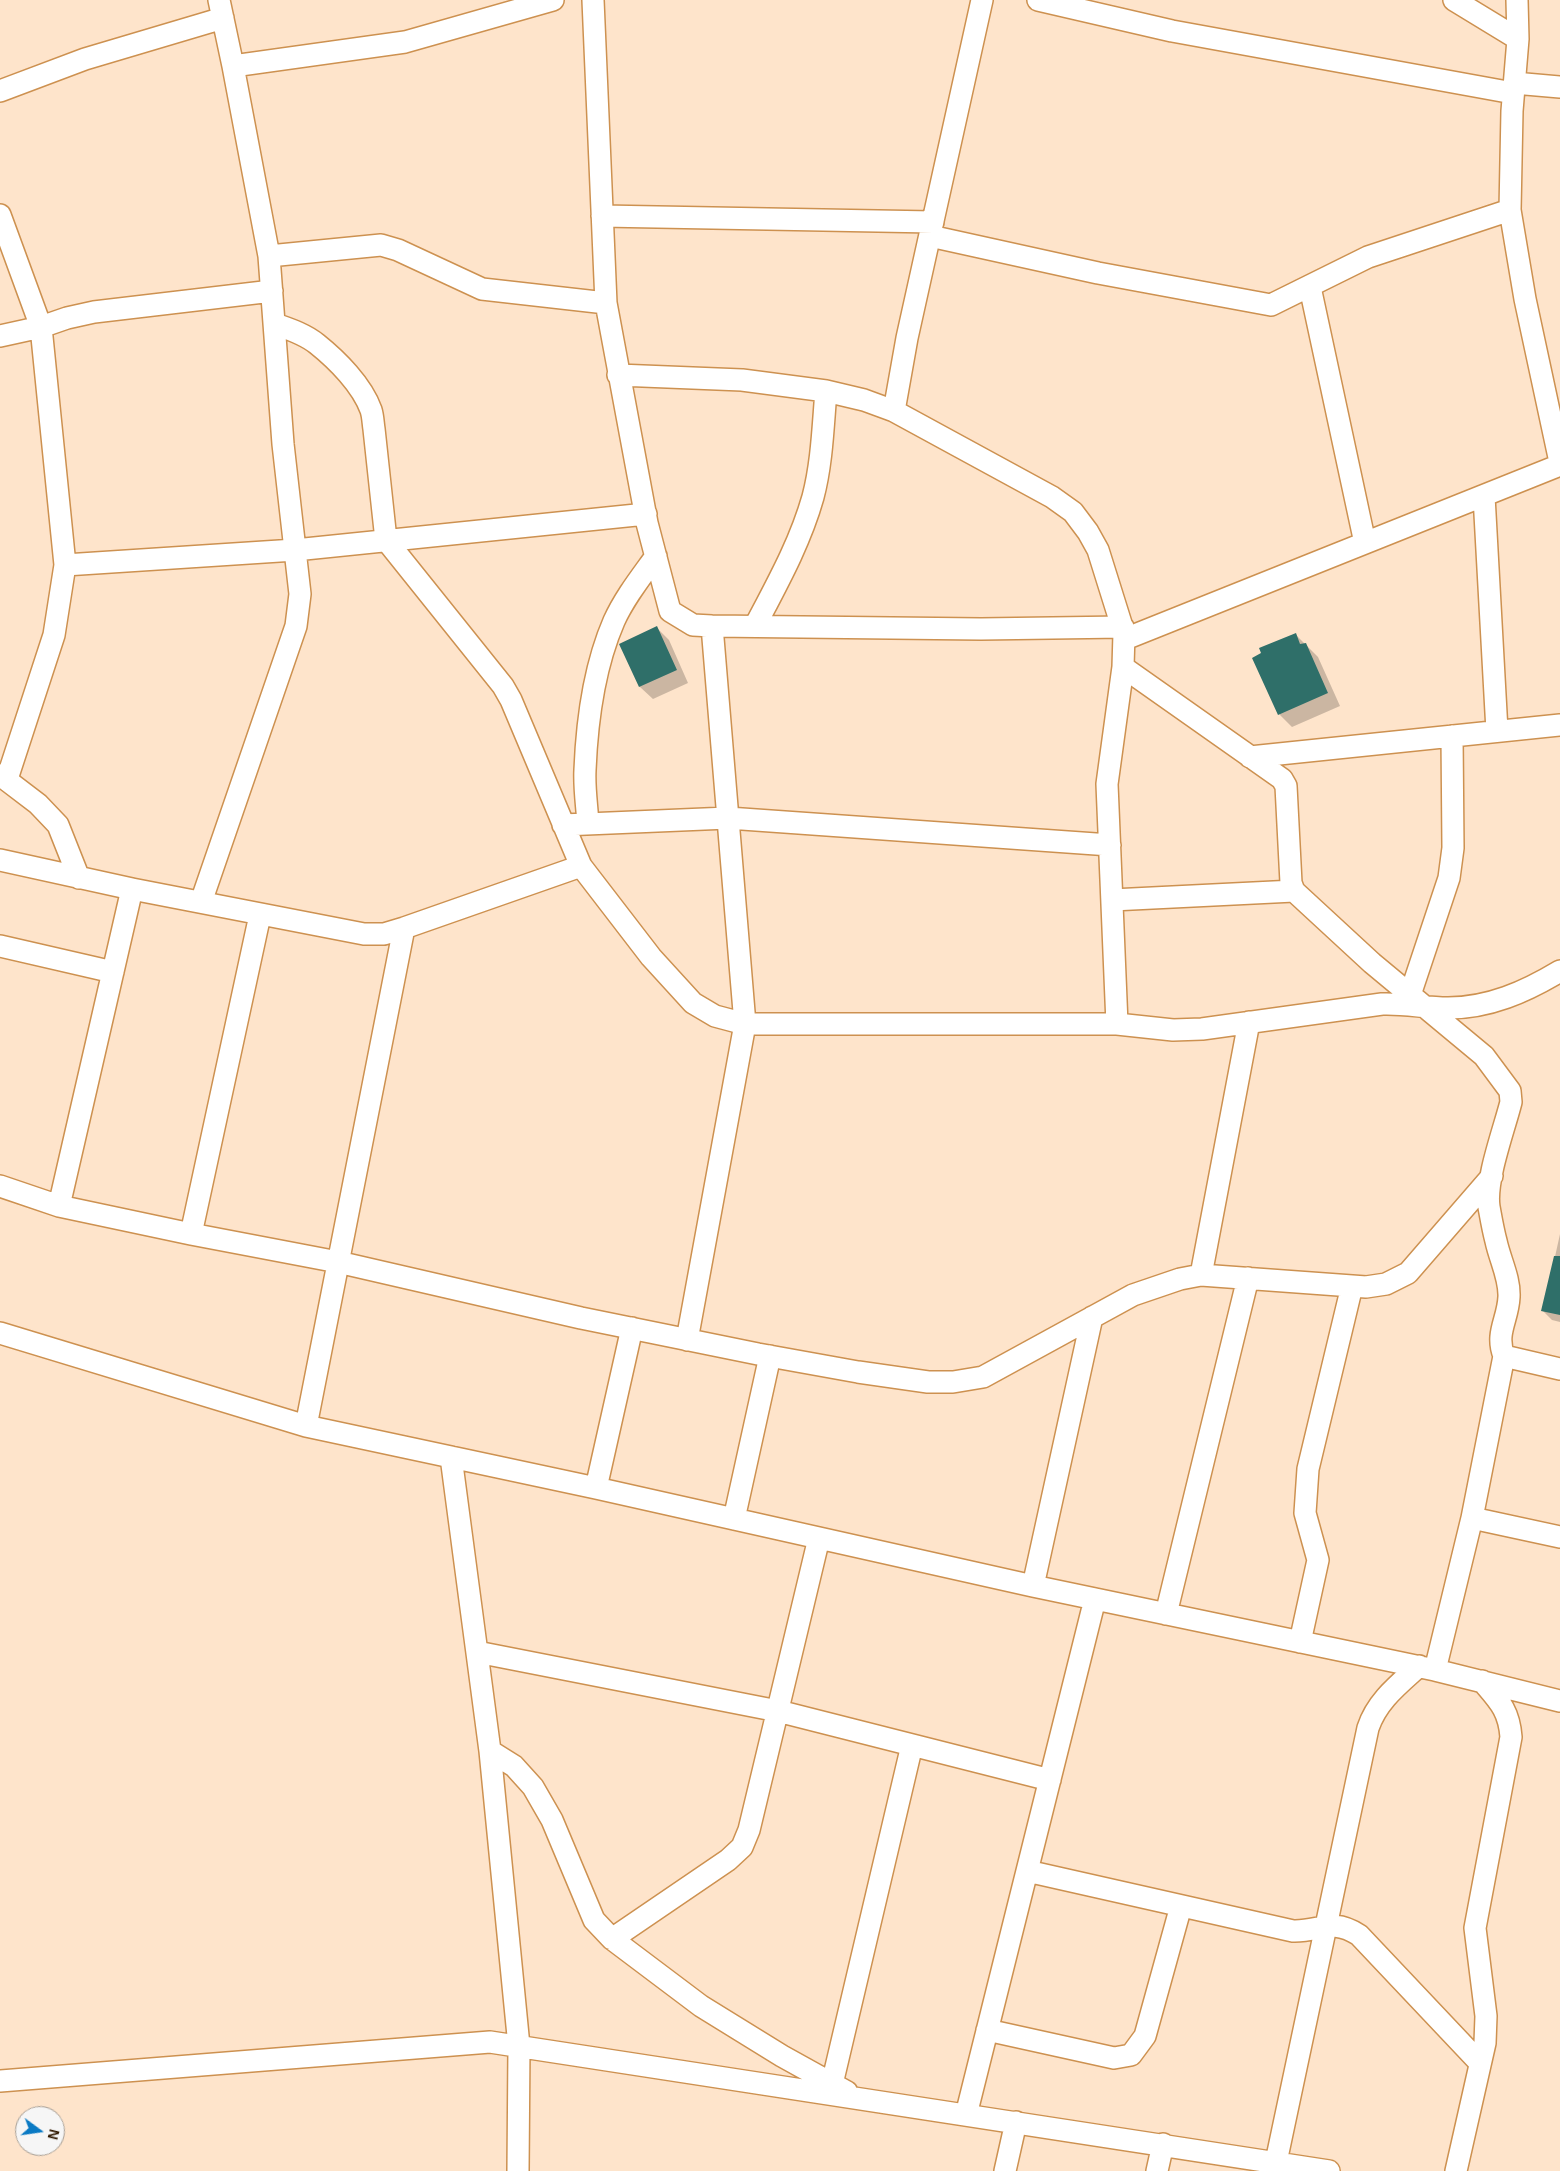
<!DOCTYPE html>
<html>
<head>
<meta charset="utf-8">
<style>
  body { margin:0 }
  #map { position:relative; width:1560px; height:2171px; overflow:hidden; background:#fee4cb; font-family:Arial,sans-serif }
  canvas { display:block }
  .north { position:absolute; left:15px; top:2106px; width:50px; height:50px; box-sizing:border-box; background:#f6f6f6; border:1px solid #a79e94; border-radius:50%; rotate:104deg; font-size:14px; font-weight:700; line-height:20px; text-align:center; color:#301900 }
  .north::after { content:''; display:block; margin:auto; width:18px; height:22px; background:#0a7ac4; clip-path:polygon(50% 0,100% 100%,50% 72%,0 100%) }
</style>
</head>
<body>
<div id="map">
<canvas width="1560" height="2171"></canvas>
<div class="north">N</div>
</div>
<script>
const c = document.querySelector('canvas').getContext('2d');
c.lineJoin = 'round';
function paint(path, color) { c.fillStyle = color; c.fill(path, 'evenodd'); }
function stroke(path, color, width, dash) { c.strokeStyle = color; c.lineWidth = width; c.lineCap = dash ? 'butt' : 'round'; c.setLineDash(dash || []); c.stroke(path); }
paint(new Path2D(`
  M657,628L669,640L688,683L653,699L640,687L621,645Z
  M1296,635L1318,657L1340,706L1292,727L1280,715L1254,659Z
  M1560,1234V1322L1552,1320L1543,1311Z`), '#0003');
paint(new Path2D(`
  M657,626L677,670L639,687L619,644Z
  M1296,633L1300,644L1306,643L1328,693L1278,715L1252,658L1261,653L1259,648Z
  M1554,1256H1560V1315L1541,1311Z`), '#2f6f69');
const minor = new Path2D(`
  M593,0L606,303L647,523L670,611L693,625L712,626L981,629L1123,627
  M1038,0L1172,31L1513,93
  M1454,0L1518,39
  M1517,0L1518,39L1512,111L1510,210L1525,299L1560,462
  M233,66L405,42L553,0
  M1514,83L1560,87
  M0,91L85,59L223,18
  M0,215L41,327L0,336
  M602,216L933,222
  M930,236L1098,273L1271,305L1368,257L1510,210
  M269,256L381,245L398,250L482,289L606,303
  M1310,287L1365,543
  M275,324C289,329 305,334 317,344C337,360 362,385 371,410C373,416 373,423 374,429L386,540L503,686L511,700L581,866L651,957L693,1003L715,1016L745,1024H1117L1173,1030L1202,1029L1382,1004C1404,1003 1426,1008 1448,1008C1489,1008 1525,992 1560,971
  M618,375L742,380L826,391L864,400L894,411L1052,497L1073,512L1088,532L1098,550L1124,633L1123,667L1107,784L1117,1024
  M894,411L907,338L982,0
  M1484,496L1497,731
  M65,565L295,550L646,514
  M755,626C777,584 800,543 813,497C822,463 823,426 826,391
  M1125,639L1560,465
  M1123,667L1282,779L1286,786L1291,883L1294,891L1372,963L1484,1056L1510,1091L1511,1102C1504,1130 1485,1180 1489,1207C1491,1218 1493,1230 1496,1241C1500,1260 1510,1278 1509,1297C1508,1320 1495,1333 1504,1356L1472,1518L1435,1670
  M1250,757L1560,725
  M0,775L38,804L58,825L79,878
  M7,779L54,635L65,565L41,327L67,318L94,312L272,291
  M588,824C587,806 584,788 585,770C587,720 594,667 614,621C625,597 641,577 656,556
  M563,825L728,818L1110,845
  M0,860L132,889L364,934H384L404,928L581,866
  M1112,900L1294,891
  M201,902L296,626L300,594L283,444L269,256L233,66L219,0
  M0,946L113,972
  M1410,995L1449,878L1453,848L1452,736
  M0,1186L59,1206L191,1234L338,1262L581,1318L758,1354L858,1372L928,1382H953L983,1377L1133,1295L1180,1279L1201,1275L1366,1287L1386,1284L1408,1273L1492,1176
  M59,1206L132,889
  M191,1234L260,915
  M1201,1275L1249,1022
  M0,1333L306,1426L596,1488L1033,1586L1435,1670L1560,1701
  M687,1340L745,1024L712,626
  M1504,1356L1560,1369
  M306,1426L404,928
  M451,1457L490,1751L519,2046L518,2171
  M596,1488L632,1328
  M1472,1518L1560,1537
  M734,1519L770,1356
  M1033,1586L1092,1317
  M1166,1614L1248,1278
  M1300,1642L1318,1560L1305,1513L1308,1469L1352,1286
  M477,1652L778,1711L1050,1780
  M490,1751L514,1766L533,1787L552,1820L594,1920L612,1939L701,2006L782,2056L847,2092
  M1027,1871L1293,1931C1320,1932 1331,1917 1359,1935L1480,2063
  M612,1939L728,1860L742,1847L749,1830L819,1538
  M987,2030L1114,2058L1131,2055L1145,2036L1181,1906
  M0,2081L490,2042L1329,2171
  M832,2084L912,1745
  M966,2115L1095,1599
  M1276,2162L1368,1728C1377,1701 1398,1685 1419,1666
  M1005,2171L1016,2122
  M1157,2171L1163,2144
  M1456,2171L1485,2043L1486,2016L1475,1928L1511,1737C1509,1710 1499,1701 1482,1681`);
stroke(minor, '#cd9150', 24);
stroke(minor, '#fff', 21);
</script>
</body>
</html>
